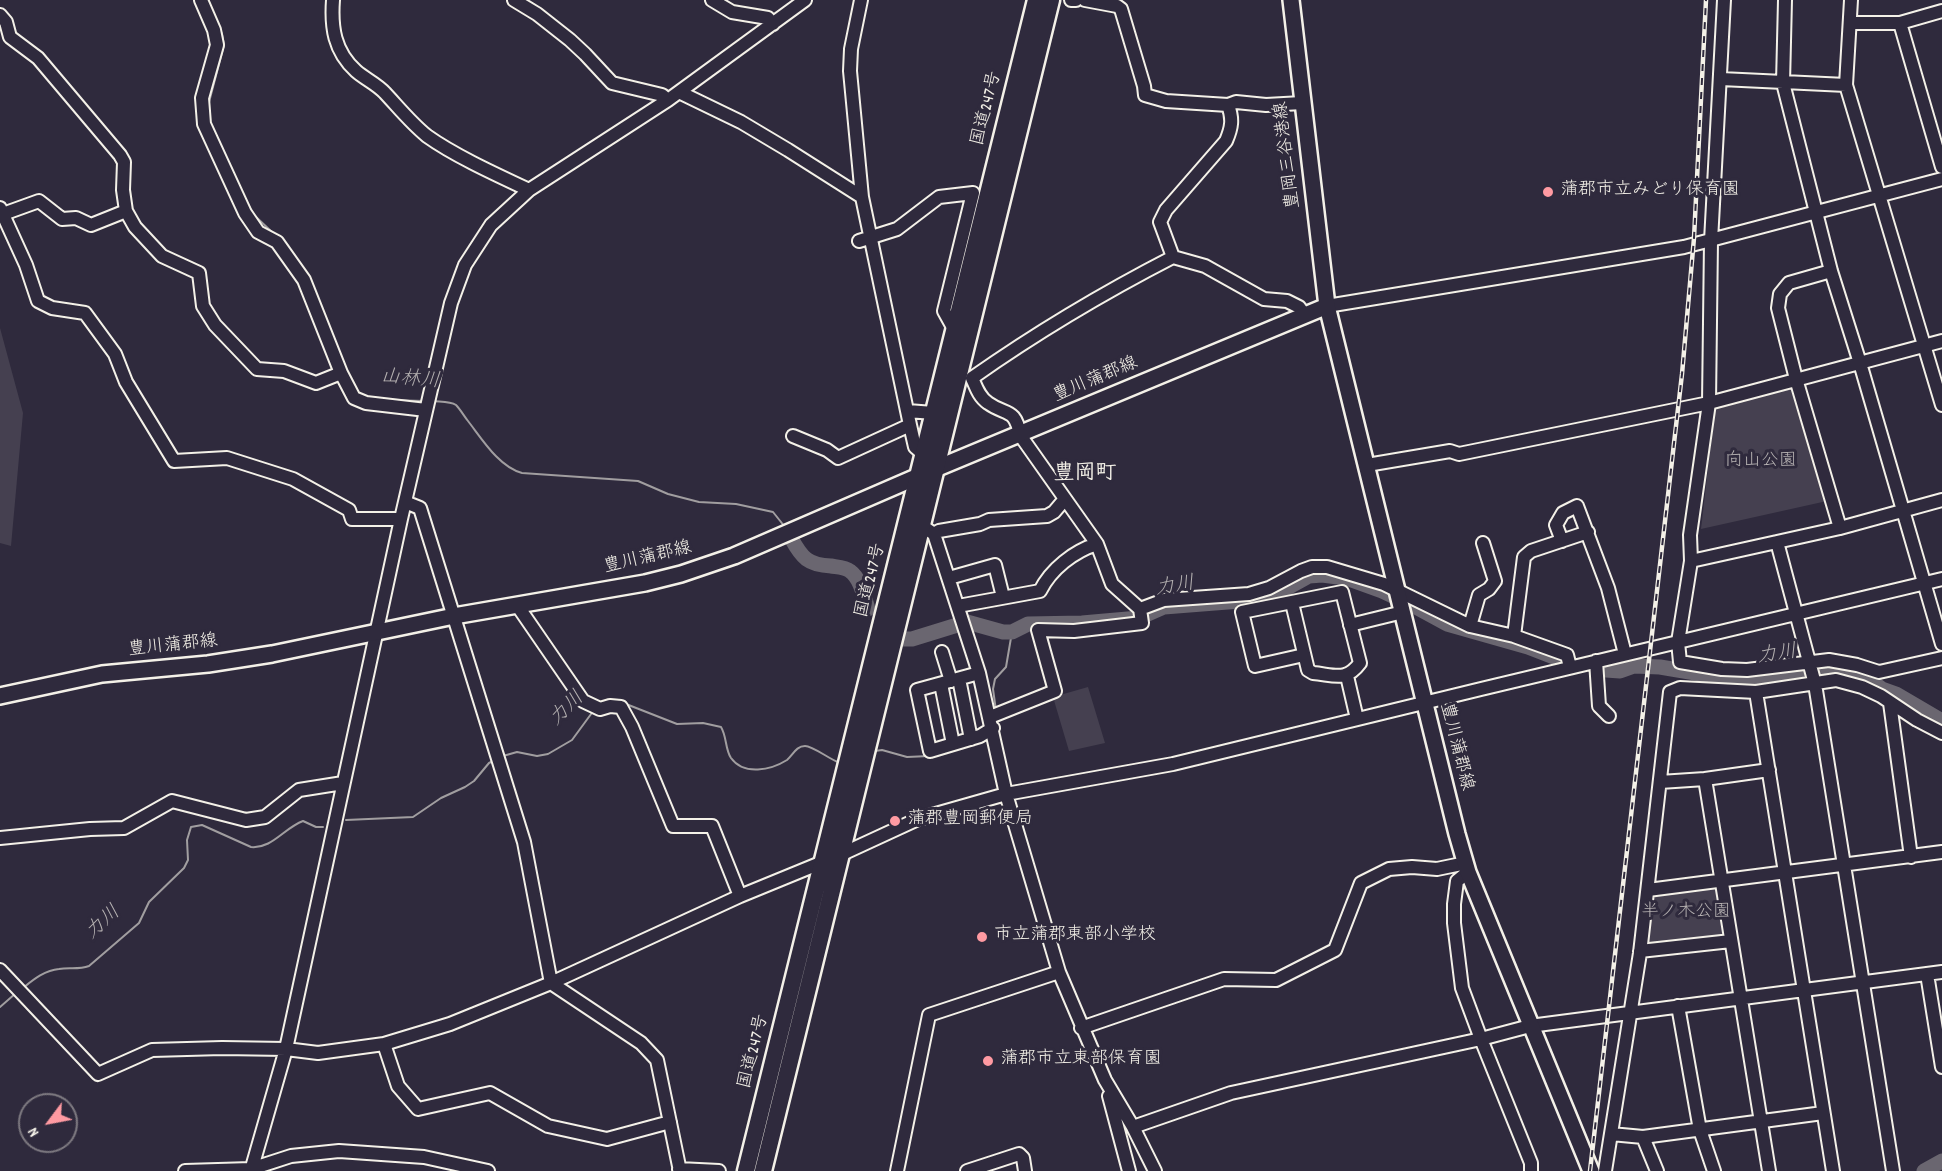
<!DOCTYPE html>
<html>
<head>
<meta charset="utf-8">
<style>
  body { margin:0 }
  #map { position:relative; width:1942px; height:1171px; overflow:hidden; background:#2f2a3d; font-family:Dekko,sans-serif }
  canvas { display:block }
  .north { position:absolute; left:18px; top:1093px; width:60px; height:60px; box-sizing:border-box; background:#2f2a3d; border:2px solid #7e7a81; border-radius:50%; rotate:238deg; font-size:16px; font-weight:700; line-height:24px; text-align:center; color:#f4f1e8 }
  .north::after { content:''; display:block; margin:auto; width:21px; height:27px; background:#ff9aa2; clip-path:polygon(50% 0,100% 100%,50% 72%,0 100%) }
</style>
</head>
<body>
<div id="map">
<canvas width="1942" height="1171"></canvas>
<div class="north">N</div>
</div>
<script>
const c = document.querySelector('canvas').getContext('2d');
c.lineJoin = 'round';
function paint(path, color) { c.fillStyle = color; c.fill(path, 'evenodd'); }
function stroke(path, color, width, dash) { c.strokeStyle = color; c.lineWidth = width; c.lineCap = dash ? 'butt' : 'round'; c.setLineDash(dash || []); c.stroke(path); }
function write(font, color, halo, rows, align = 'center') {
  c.font = font + ' Dekko,"Klee One",sans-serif'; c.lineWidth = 6; c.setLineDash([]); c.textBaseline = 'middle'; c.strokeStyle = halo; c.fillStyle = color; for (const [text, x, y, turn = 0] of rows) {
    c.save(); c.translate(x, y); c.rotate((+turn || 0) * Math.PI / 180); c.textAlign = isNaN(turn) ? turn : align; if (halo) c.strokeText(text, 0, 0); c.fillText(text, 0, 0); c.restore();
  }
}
paint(new Path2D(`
  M0,328L23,413L11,546L0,543Z
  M1792,386L1827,501L1701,529L1715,407Z
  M1088,687L1105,743L1069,751L1053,697Z
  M1720,882L1725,936L1645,943L1654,894Z`), '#454050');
stroke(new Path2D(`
  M208,0L222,34L224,45L208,106
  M244,197L254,215L274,234
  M387,400L424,401
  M432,401C440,402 450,401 456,405C460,409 464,416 468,421C482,439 499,467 522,473L638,481L668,494L699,502L736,504L773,512L785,527
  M626,704L677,724L703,723L721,727C727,737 725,749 731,758C744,776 771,770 787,760C793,755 796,746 805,746C813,746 829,759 838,762
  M996,711L993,689L995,679L1006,667L1012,632
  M875,751L882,750L907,757L929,756
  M503,756L517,752L537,756L548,754L572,740L594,710
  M346,820L413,817L441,798L465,787L474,781L489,763L495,760
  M23,988C33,980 45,970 59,969C69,967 78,970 89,966L139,923L149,902L184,868L188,860L187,840L191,827L202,825L251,847C272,849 284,828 303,821L316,827H323
  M0,1007L16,993`), '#a19ea0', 2);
stroke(new Path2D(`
  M791,538C802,558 808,565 831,566C837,567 845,567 850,571C861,579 864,597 868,609
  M901,639H912L967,622L1003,632H1012L1028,624L1082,623L1139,618L1164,607L1253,600L1280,592L1309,576L1322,575L1346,578L1382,591L1412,605L1447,624L1528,647L1559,659
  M1606,670L1620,671L1634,666L1660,667L1737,680H1770L1801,676L1831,668L1863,675L1882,689L1896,694L1942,721
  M1924,1171L1942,1161`), '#6a6670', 15);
const minor = new Path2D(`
  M201,0L214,30L217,45L202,98L204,124L245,213L258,232L277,242L304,280L341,373L354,398L366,403L426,410
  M333,0C331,27 334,51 356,71C365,79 377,84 385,93C399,108 411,123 427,136C455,156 497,175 529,190
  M514,0L537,14L570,40L585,54L612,83L662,95L668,100
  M712,0L732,12L768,18L773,24
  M861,0L851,49L850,71L862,197L910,425L915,447L923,454
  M1071,0H1076
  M1085,0L1117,6L1121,9L1144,86L1145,95L1166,101L1228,105L1236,102L1266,105L1302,103
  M1724,0L1711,241L1709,403L1690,535L1691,561L1678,642L1680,662L1722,669L1747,670L1829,660L1857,665L1879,672L1942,658
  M1785,0L1783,83L1831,271L1860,363L1942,644
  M1851,0L1846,85L1942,405
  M0,15L6,22L10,37L38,58L120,155L124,162L123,190L126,211L135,227L162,256L199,273L203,306L215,325L257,369L284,371L316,383L341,373
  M1851,23H1900L1942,11
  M1900,23L1942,167
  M1721,79L1846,85
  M679,92L741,122L788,150L862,197
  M0,208L26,265L38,301L52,308L85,313L115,354L126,382L174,461L227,458L293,479L349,510L352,519H401
  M3,214L39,201L62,219L76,218L91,225L126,211
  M859,241L897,229L939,197L973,193L944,311L954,329
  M1173,257L1160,222L1166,210L1226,141C1232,127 1233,119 1228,105
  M1831,271L1789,283L1780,294L1778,308L1796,379L1840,528
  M1327,306L1684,247L1942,179
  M908,411L933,413
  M793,436L827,450L838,458L910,425
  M1367,465L1450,451L1459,454L1709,403L1942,341
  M405,502L420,508L524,842L551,983L641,1043L657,1060L680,1171
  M922,526L934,534L979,673L1006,794L1059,972L1105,1080L1133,1127L1155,1171
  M934,534L939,531L980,524L989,520L1047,516L1054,512L1065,499
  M1562,541L1556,525L1563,513L1577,506L1608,588L1625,654
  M1777,542L1815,684L1893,1171
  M1691,561L1840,528L1942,500
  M949,578L995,565L1003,597
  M1292,603L1308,670L1313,673C1335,675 1346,682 1360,663L1342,592L1242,612L1255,666L1304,655
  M517,605L583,701L600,709L610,706L621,707L632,727L673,826H712L740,896
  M958,606L1040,591C1051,569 1074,551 1097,544
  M1140,609L1112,584L1097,544L1020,435C1015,407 1006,416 988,403C979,397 976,387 972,378C1036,333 1103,293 1173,257L1205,266L1264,299L1287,301L1299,307L1304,314
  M1350,625L1403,612
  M1470,626L1479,595L1489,589L1495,581L1483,543
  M1514,636L1524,557L1531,551L1588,532
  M942,652L951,681
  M1596,661L1599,706L1609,716
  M979,673L917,690L930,751L980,736L993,728
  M1347,676L1357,719
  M959,679L971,739
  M941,684L953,744
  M1756,692L1833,1171
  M1890,703L1911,857
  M990,717L1055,691L1038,630L1074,631L1142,623L1140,609L1164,600L1249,594L1269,588L1301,571L1312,567H1327L1384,584L1470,626L1514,636L1567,655L1570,667
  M1705,779L1769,770
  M1660,782L1705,779L1769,1171
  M0,838L90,829L124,828L172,801L246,820L265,817L299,790L343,783
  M1468,872L1457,881L1454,904V923L1462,988L1481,1039L1531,1163V1171
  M1648,890L1942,852
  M1640,951L1731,941
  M0,970L98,1074L152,1050L222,1048L286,1049L318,1053L384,1044L450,1024L551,983L740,896L840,855L918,819L1006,794L1173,764L1481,689L1942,579
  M1927,974L1942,1067
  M1678,1006L1700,1130L1714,1171
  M1081,1028L1224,979L1276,980L1335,950L1361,883L1389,869L1412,867L1437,869L1466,863
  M384,1044L398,1086L418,1109L490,1093L548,1126L607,1139L670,1122
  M1109,1096L1129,1171
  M1133,1127L1231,1093L1481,1039L1530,1026L1942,972
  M1611,1134L1643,1137L1823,1113
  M1643,1137L1657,1171
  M679,1169L719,1171
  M185,1171L251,1169L291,1156L339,1151L424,1157L488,1171
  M251,1171L286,1049L401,519L451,303L465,265L491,225L529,190L668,100L805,0
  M897,1171L929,1015L1059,972
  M967,1171L1019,1154L1023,1158L1025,1171
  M1605,1171L1640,953L1670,692L1680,688L1756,692L1836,680L1862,687L1881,696L1917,720L1942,733`);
const major = new Path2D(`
  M1291,0L1327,306L1457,834L1468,872L1591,1171
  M0,696L102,674L208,664L272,654L454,616L645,583L681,574L734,556L935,469L1327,306`);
const highway = new Path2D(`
  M746,1171L1036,0
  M763,1171L1051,0`);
stroke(minor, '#f4f1e8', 16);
stroke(major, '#f4f1e8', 20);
stroke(highway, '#f4f1e8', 21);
stroke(minor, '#2f2a3d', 12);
stroke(major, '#2f2a3d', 15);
stroke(highway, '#2f2a3d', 16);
const rail = new Path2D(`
  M1590,1171L1682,374L1694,238L1706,0`);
stroke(rail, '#f4f1e8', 4.5);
stroke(rail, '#2f2a3d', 2, [7]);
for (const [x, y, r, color] of [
  [1548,192,6,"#ff9aa2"],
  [895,821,6,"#ff9aa2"],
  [982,937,6,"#ff9aa2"],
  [988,1061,6,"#ff9aa2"]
]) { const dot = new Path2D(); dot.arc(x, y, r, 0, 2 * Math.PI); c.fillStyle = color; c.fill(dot); stroke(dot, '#2f2a3d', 2); }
write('18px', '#f4f1e8', '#2f2a3d', [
  ["国道247号",988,109,-76],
  ["豊岡三谷港線",1289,155,-97],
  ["豊川蒲郡線",1096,381,-23],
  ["豊川蒲郡線",648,559,-13],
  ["国道247号",872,581,-76],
  ["豊川蒲郡線",173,647,-6],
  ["豊川蒲郡線",1455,747,76],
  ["国道247号",755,1052,-76]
]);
write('18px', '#f4f1e8', '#2f2a3d', [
  ["蒲郡市立みどり保育園",1560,192],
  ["蒲郡豊岡郵便局",907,821],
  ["市立蒲郡東部小学校",994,937],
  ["蒲郡市立東部保育園",1000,1061]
], 'left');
write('18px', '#b7b3b3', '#2f2a3d', [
  ["向山公園",1761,463],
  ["半ノ木公園",1686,914]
]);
write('italic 20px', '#b6b2b2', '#2f2a3d', [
  ["山林川",410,381,5],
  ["力川",1175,588,-9],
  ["力川",1777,656,-8],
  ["力川",568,710,-45],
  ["力川",104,924,-42]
]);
write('bold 21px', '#f4f1e8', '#2f2a3d', [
  ["豊岡町",1085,475]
]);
</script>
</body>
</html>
